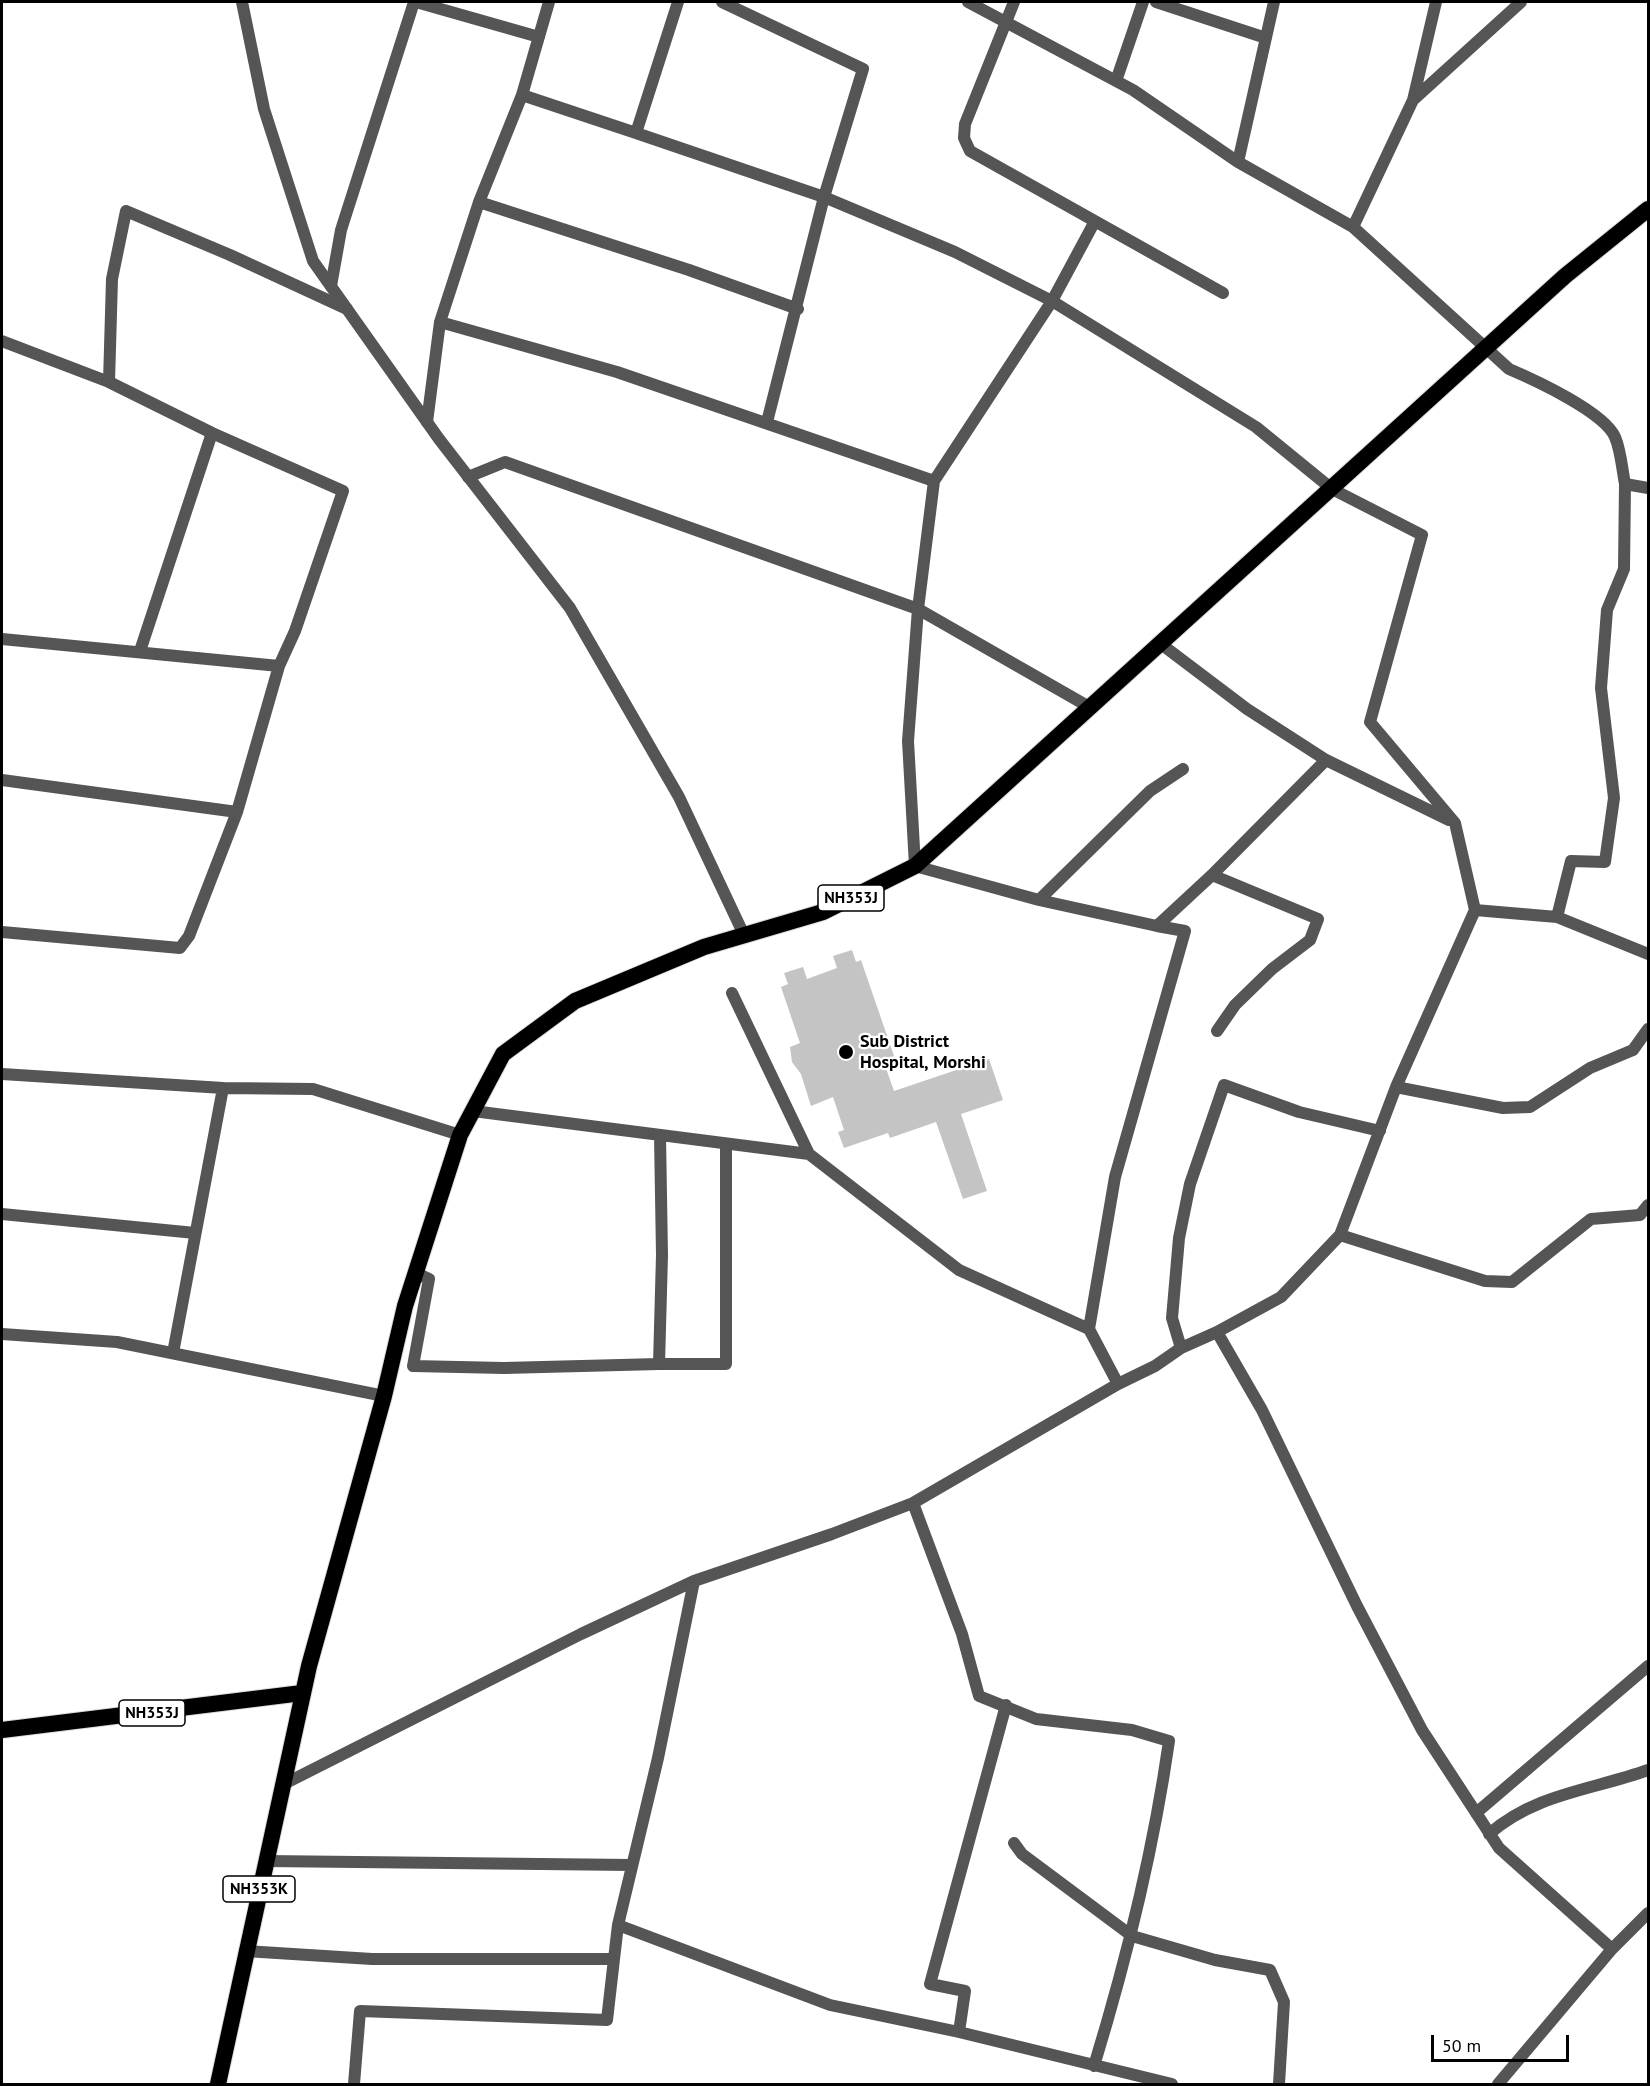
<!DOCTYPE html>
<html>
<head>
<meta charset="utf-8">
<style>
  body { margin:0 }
  #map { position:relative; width:1650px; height:2086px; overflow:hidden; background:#fff; font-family:"PT Sans",sans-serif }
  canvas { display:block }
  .frame { position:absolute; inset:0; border:3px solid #000; pointer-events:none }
  .scale { position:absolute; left:1431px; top:2035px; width:138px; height:27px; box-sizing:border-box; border:3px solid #000; border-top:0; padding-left:8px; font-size:18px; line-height:21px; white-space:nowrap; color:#000; -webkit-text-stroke:4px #fff; paint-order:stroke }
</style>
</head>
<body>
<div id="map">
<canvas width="1650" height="2086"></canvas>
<div class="frame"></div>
<div class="scale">50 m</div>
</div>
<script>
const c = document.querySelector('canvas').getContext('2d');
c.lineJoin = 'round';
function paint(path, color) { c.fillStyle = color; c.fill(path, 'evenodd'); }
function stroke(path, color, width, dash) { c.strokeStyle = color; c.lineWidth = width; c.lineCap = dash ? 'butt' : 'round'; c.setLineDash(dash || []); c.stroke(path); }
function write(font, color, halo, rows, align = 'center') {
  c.font = font + ' "PT Sans",sans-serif'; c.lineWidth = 4.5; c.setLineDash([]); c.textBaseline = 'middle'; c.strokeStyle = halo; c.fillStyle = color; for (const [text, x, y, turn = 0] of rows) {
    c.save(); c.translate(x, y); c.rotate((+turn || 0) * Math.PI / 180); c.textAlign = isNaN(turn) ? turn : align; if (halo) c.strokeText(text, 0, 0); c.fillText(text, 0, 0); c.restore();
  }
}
paint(new Path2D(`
  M852,950L856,962L861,960L894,1056L883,1060L894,1091L989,1059L1003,1100L961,1114L987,1191L963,1199L936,1122L890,1138L888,1133L844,1148L838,1132L844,1130L833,1097L811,1106L801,1074L792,1062L790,1047L800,1043L781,987L788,984L784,973L803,967L807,979L837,968L833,956Z`), '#c4c4c4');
const trunk = new Path2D(`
  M2,1730L302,1693
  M218,2084L309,1666L384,1396L405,1306L460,1135L503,1054L575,1001L704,947L823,912L915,866L1565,276L1648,209`);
stroke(trunk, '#dbdbdb', 18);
stroke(new Path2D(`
  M416,2L539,37
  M722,2L863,69L824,197L767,422
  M968,2L1133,90L1238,162L1353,227
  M1014,2L965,124L964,138L970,151L1223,293
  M1156,2L1266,38
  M1521,2L1413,100L1353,227L1509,369C1535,380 1604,412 1615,437C1621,451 1622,469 1625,484
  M1116,81L1143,2
  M522,95L636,133L678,2
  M1413,100L1436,2
  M636,133L824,197L955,252L1052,301L1256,427L1332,489L1422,535L1370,722L1455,823L1475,910
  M1238,162L1274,2
  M479,202L689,270L798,309
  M331,286L341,230L414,2
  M440,322L617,372L934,481L918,609L908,741L915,866L1039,900
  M2,341L109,382
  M427,422L440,322L479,202L522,95L549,2
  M468,477L505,462L918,609L1091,708
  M934,481L1052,301L1095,221
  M2,639L279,666
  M1161,644L1247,709L1326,760L1449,820
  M140,651L212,433
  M1183,769L1150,791L1039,900L1157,926L1212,875L1326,760
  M2,780L237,812
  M1212,875L1318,919L1310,940L1272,969L1235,1005L1217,1031
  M1557,917L1571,861L1605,862L1614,798L1601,688L1607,610L1624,569L1625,484L1648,488
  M2,932L180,948L189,936L237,812L279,666L295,631L343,491L212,433L109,382L112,279L126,211L230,255L347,309
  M732,993L809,1154L959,1270L1089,1329L1118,1384
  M2,1074L223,1088L313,1089L460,1135
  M1396,1087L1503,1108L1530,1107L1590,1068L1633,1050L1648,1029
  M473,1111L809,1154
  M660,1135L662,1255L659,1364H726V1144
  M2,1214L195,1233
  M1340,1235L1485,1281L1512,1282L1591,1219L1640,1215L1648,1205
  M416,1273L429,1279L413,1366L504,1368L659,1364
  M1089,1329L1115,1177L1185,931L1157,926
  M1217,1332L1262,1410L1357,1606L1422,1730L1499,1848L1612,1949
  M2,1334L117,1342L384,1396
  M1181,1348L1172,1318L1179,1238L1190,1184L1224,1085L1299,1112L1380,1131
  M173,1353L223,1088
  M913,1503L962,1634L979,1696L1036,1719L1132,1730L1169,1741C1153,1853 1127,1958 1094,2066
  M282,1785L581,1634L694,1581L832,1534L913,1503L1118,1384L1155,1366L1181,1348L1217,1332L1281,1297L1340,1235L1396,1087L1475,910L1557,917L1648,954
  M1476,1813L1648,1666
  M1489,1834C1536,1793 1593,1790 1648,1770
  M1014,1843L1022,1854L1132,1936L1215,1960L1270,1970L1284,2002L1279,2084
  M265,1861L632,1865
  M618,1925L658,1758L694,1581
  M245,1951L372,1959H614L618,1925L830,2005L959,2032L1172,2084
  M959,2032L965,1991L930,1984L1006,1705
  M354,2084L360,2011L607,2020L614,1959
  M1498,2084L1612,1949L1648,1913`), '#555', 12);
stroke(new Path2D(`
  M242,2L264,109L313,261L439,439L570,608L679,797L744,935`), '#555', 12);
stroke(trunk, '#000', 16);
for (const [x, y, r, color] of [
  [846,1052,8,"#000"]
]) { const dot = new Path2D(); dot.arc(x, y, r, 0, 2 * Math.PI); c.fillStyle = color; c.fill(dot); stroke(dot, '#fff', 2); }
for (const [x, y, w] of [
  [851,898,66],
  [152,1713,66],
  [259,1889,72]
]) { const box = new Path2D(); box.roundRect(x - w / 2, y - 13, w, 26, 4.5); c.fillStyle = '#fff'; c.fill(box); stroke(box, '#000', 1.5); }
write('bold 16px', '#000', null, [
  ["NH353J",851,898],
  ["NH353J",152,1713],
  ["NH353K",259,1889]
]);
write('bold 18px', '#000', '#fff', [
  ["Sub District",860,1042],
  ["Hospital, Morshi",860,1063]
], 'left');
</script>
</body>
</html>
